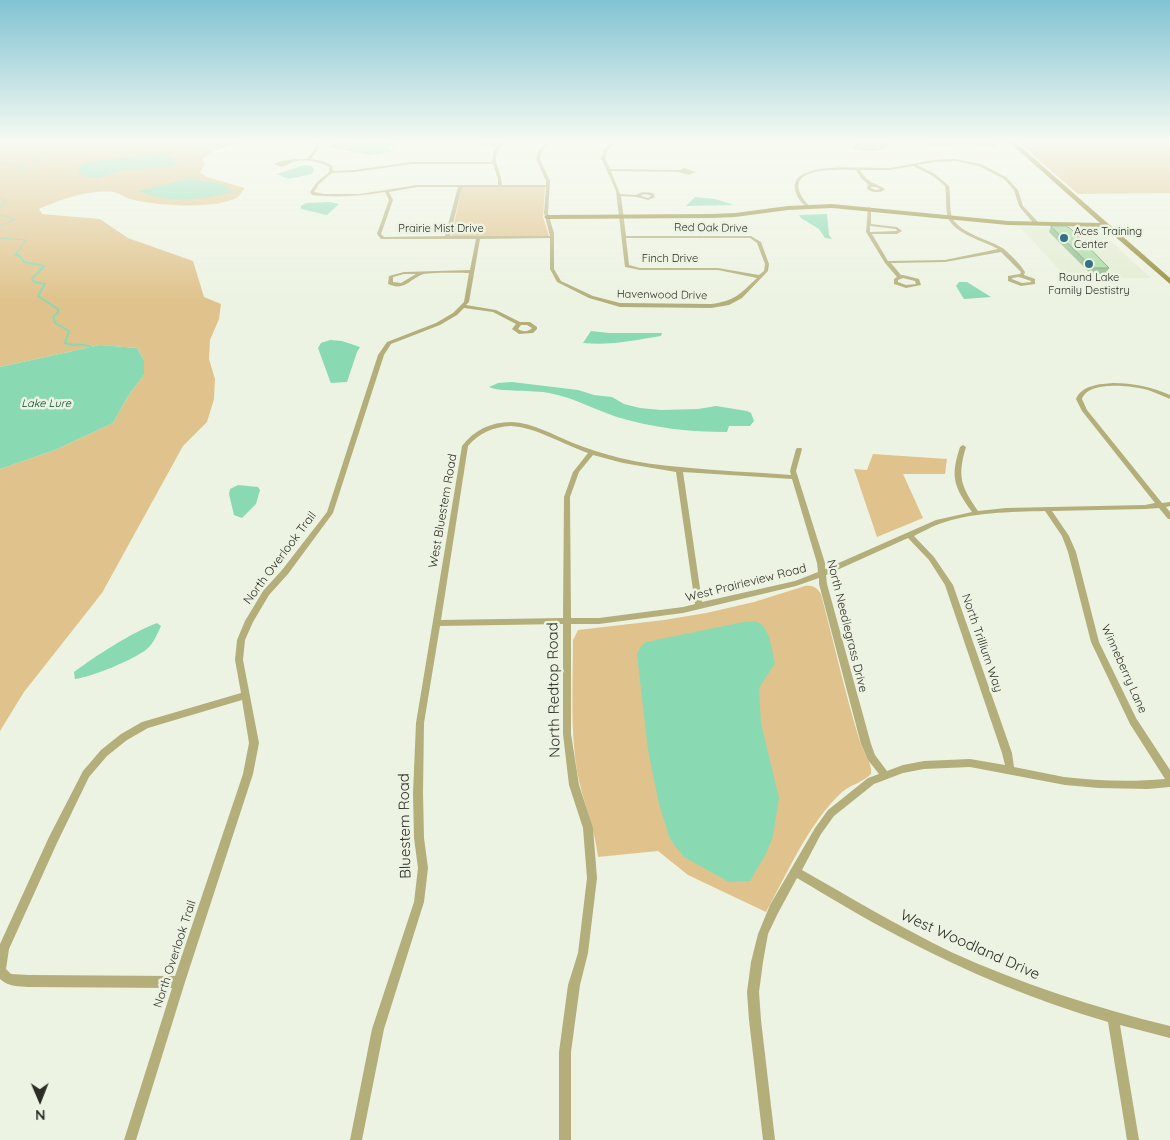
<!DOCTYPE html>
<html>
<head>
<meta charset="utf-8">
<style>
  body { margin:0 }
  #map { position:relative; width:1170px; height:1140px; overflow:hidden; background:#edf3e2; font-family:Quicksand,sans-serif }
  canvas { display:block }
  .north { position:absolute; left:15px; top:1075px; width:50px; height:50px; -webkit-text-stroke:4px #edf3e2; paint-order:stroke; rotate:179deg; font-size:14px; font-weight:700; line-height:20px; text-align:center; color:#2b2d26 }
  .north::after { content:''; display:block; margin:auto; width:18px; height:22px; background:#2b2d26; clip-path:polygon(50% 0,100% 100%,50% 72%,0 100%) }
</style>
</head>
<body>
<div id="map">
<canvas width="1170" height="1140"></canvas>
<div class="north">N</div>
</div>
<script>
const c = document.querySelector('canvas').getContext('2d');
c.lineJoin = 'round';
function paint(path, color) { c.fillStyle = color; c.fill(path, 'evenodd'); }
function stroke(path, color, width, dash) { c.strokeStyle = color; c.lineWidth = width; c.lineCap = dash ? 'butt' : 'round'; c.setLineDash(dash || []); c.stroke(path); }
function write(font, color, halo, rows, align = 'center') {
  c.font = font + ' Quicksand,sans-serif'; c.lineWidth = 5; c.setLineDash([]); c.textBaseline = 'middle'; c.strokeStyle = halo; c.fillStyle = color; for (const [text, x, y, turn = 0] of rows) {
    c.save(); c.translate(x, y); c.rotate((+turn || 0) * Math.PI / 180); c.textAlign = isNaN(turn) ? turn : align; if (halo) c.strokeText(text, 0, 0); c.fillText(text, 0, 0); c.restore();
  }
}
paint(new Path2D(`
  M1020,227H1095L1151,278L1068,279Z`), '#e3ecd3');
paint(new Path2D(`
  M0,140H154L168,143L183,140H247L213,151L202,159L205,165L200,172L207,177L245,188C243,190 240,195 238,197C219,210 149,206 127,198C124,197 121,194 117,193C96,187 58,200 39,209L42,214L100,219L128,238L193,261L204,297L221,304L219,319L210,340L209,359L215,379L214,399L207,422L183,446L102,593L24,692L0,731V469L55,450L113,423L128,396L144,375V360L137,348L100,345L0,367Z
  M1016,140H1170V193L1078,194Z
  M462,187H545L543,217L549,236L451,237Z
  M873,454L947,459L945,474H903L923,518L877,537L854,469L867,470Z
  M805,586C812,585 817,587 821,594C834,643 845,693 860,742C863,752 873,764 871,774C863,782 851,785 842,792C808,824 788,872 766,912L688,875L658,851L598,857C595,828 582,800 577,771C570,728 573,683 573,640L578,630L664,620L706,613L754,602Z`), '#e0c38c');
paint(new Path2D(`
  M350,140H397V141L389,147L391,150L395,151L369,155L330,147L334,141Z
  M858,140H889L887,147C879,153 862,152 852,148Z
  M922,140H990L997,146L961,144L936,146L929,145Z
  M156,153L170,156L176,160L174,164L181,166L123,170L98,178L84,177L78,171L81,164L90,161L121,159Z
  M304,165L312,166L314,170L312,174L288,179L277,174Z
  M187,179L220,183L234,192C201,199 170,205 139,191Z
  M695,197L715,199L734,205L686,206Z
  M330,202L339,204L327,215L301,209V206L306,203Z
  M827,214L829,235L832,239L825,238L819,229L801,218L799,215Z
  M959,282H967L991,297L964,299L956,286Z
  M591,331L609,333H662L661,336C635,340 610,346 583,343Z
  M330,340L342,341L360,347L357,352L347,382L331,383L330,381L318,348L321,343Z
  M100,345L137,348L144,360V375L128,396L113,423L55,450L0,469V367Z
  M512,382L578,390L594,395L612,397L624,404L640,408L661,410L698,409L716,406L747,411L751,413L754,421L750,426H729L727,432C690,432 653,428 617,417C595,410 573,397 549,393C535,390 498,392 489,387L498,383Z
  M238,485L258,487L260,490L256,504L242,518L234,515L229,494L230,489Z
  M744,622C748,622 753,621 757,622C770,626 772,652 775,663L759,688L761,723L779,798L773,836L766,854L750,881L729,882L684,857L670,839L659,804L648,750L637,654L641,646L646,642Z
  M157,623L161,626C157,634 154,643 147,649C133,660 92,677 75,679L74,672C97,655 131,633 157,623Z`), '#89d9b3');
stroke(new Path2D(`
  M0,163L23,167L20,168L21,171L40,168V162L34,160L39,157L42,147L52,140
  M0,170L2,171L0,174
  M0,199L7,201L0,207
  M0,215L15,219L0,227
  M0,238L26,240L16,254`), '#89d9b3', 1);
stroke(new Path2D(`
  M17,253L15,255L20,256L24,262L44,266L32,279L34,282L45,284L38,296L58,309V313L53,317L55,323L69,331L65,343C73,347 80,342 91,347`), '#89d9b3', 2);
paint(new Path2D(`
  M316,140H320L319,148L311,159L322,161L332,165L333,171L355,170L411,162H492L493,152L497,146L446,140H462L499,144L504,140H508C486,160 500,161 502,185H546V181L536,159L539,150L550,140H554L542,151L540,159L550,181L548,213L554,233V269L561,281L593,296L620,303L711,304C735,301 740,294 757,278L718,270H640L625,267L616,191L601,158L604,150L614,140H618L607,151L605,158L610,169L680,170L684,168L696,172L689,175L678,172L611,171L620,194L636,195L643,192L653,193L655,197L648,200L637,197L621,196L626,236H751L761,242L769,264L768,271L742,298L729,305L711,308L620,307L589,298L557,282L550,269V238L480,239L469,302L466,305L496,310L520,322H530L537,327V329L533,333L519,334L512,329L516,324L493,312L464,308L457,315L440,325L391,344L384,355L333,513L288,574L269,595L253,622L245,640L243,660L259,743L253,774L185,982L136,1140H124L172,988L29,987C19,986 8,987 0,979V944L49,837L83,771L101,750L121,734L142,722L241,693L235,660L237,640L245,621L263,591L282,570L327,512L378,355L387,342L436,323L453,313L464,302L469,273C460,273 427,272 421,275C408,281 404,291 388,284L389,276L404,272L470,270L476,239H381L377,234L389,200L385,192C361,196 336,198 312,195L310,192L317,182L329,172V167C319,162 304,158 293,162C290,163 286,166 282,167L274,164C284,159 296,159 307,159L315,148ZM411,164H493L498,179V185H417L360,194H324L314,192L319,184L332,173L355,172ZM417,187H458L445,236L384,237L381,234L393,200L389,192ZM462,187H546L544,213L550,236H450ZM643,194L650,195L651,196L648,198L641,196ZM626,238H750L757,243L765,264L764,271L759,275L718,268H640L629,265ZM404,274H416L401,283L393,282V277ZM521,325H527L532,328C528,332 523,332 518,329ZM242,700L249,743L243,774L175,976L29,975L11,974L6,969L9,949L57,843L89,777L107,756L127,740L148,728Z
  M955,159L981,164L1006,177L1018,190L1023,206L1038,222V224H1034L1019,206L1014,190L1004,179L979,166L955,161L935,162L917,165L935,174L949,186C951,196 949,208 952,217C958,233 991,240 1004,249C1012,256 1020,264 1025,272L1024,275L1035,279V284L1021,286L1008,281V276L1020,274L1021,272L1001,252L945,262L891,263L901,275H903L919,279L921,285L906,288L894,284V279L897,277L885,263L866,232L868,207L871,208V224L897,227L902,231L897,234H872L888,261L945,260L998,249C984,241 955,234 948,218C945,209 947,196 945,186L933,176L913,166L890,170H860C868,184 874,182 885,189C880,194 873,192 868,190L867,186L869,185L861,178L856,170C841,170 789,166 800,193C802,198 806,202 809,206L807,207C801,203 796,196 795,189C789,159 873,169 890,168C906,166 921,161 936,160C942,159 949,159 955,159ZM871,187H876L880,189L876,190L871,188ZM870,226L896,229L897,231L870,232ZM1019,277L1031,281V282L1022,283L1012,279V278ZM903,278L915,281L916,284L906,285L898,282V280Z
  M1113,383C1133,383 1152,387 1170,395V399C1163,396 1156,393 1148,390C1133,386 1089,380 1082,399L1087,410L1162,503L1170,502V506L1166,507L1170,512V519H1168L1159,508L1145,509L1052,511L1069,536L1076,552L1099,642L1136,718L1170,770V787L1148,789L1099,788L1065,785L970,767L924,769L903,773L874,784L834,816L821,834L802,870C851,898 900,927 951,952C1022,984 1095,1008 1170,1026V1038L1120,1025L1139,1140H1127L1108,1022C1036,1001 966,972 900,937C865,919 831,898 797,878L778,913L768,934L763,962L759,992L761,1020L775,1140H763L749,1020L747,992L751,962L758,934L770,905L815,828L828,810L868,778L879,774L868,760L861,744L819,584V578L796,586L683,613L599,624H571V734L579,785L593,828L597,878L588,953L580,985L571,1052V1140H559V1052L568,985L578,953L587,878L583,828L569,785L563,734V624L440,626L424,723L423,793L424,838L428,868L424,902L384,1029L362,1140H350L372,1029L414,902L418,868L414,838L413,793L416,723L462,446C474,430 491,422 511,422C534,423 553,435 573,443C588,449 604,454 620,458C640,463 660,465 680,467C717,471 754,472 791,475L790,471L796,449L797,448H801L802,449L796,471L825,563V569L936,520L972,512C954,487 950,477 960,447L963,445L966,447C957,477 961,486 978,511L1006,508L1145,505L1155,503L1082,411L1076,399C1082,385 1100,384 1113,383ZM511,426C538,428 562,444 588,453L573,472L564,497L563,618L441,620L468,446C479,433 493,427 511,426ZM593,455L623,463L676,472L695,604L683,607L599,618H571L570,497L579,472ZM683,472L792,479L817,563L818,572L795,581L702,602ZM1045,511L1062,536L1068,552L1091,642L1130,724L1165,779C1132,782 1097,781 1064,777C1047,774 1031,770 1014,767L1012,753L953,585L934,557L914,536C922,532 931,527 939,524C972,512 1010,512 1045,511ZM908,538L929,560L945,585L1002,753L1005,765L970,759L924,761L903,765L887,771L875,755L871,744L827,584L826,575Z`), '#b4ae7a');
paint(new Path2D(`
  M1007,140H1013L1170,278V284L1104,227L1008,225L832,208L788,210L735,217L711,218L547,219L544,217L547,215L711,214L735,213L788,206L832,204L1008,221L1100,223Z`), '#978d39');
paint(new Path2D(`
  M1051,226L1109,268L1106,274H1091L1049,232Z`), '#90bd8b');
const building = new Path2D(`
  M1051,226H1066L1071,229L1109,268H1093Z`);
paint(building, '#a7dca2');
stroke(building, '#759a71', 1);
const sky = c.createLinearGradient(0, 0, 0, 300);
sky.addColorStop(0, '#82c3d3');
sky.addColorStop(0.47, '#f7faf2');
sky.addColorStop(1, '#f7faf200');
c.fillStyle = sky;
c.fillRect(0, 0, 1170, 300);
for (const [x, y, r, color] of [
  [1064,238,5,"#327186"],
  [1089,264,5,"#327186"]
]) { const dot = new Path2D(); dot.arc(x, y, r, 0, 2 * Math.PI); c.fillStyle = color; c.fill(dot); stroke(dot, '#edf3e2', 2); }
write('11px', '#2b2d26', '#edf3e2', [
  ["Red Oak Drive",711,228,1],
  ["Prairie Mist Drive",441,229],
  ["Finch Drive",670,259],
  ["Havenwood Drive",662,295,1]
]);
write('11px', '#2b2d26', '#edf3e2', [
  ["Aces Training",1074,232],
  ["Center",1074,245],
  ["Round Lake",1089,278,"center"],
  ["Family Destistry",1089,291,"center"]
], 'left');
write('italic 11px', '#03472f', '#edf3e2', [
  ["Lake Lure",46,404]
]);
write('12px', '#2b2d26', '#edf3e2', [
  ["West Bluestem Road",443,511,-80],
  ["North Overlook Trail",280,558,-53],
  ["West Prairieview Road",746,583,-14],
  ["North Needlegrass Drive",847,626,76],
  ["North Trillium Way",982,643,71],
  ["Winneberry Lane",1124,669,66],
  ["North Overlook Trail",175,954,-72]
]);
write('15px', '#2b2d26', '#edf3e2', [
  ["North Redtop Road",554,690,-91],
  ["Bluestem Road",405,826,-91],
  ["West Woodland Drive",970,945,24]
]);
</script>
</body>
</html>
